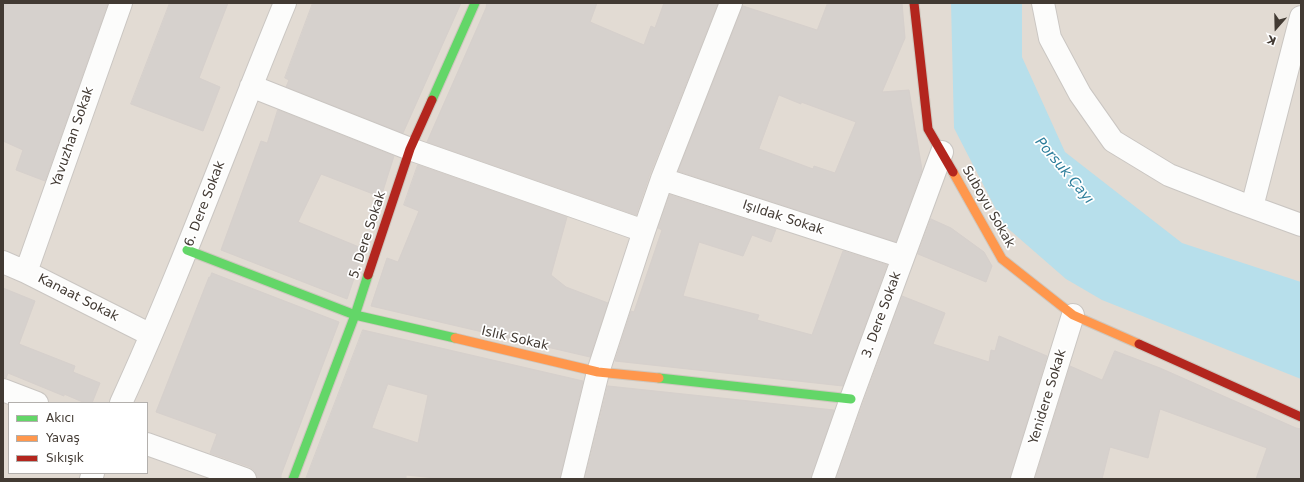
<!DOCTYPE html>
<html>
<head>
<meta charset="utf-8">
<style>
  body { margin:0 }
  #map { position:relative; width:1304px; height:482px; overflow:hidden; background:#eeeae6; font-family:"DejaVu Sans",sans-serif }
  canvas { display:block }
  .frame { position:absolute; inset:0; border:4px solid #423a33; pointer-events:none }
  .legend { position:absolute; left:8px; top:402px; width:140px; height:72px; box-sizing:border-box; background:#fff; border:1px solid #b3b0ad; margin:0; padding:5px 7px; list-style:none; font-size:12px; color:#423a33 }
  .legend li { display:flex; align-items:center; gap:8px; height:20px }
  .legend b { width:20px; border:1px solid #b3b0ad }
  .north { position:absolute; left:1256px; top:8px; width:40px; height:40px; -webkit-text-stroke:3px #fff; paint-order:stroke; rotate:200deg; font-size:11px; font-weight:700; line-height:16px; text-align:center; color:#423a33 }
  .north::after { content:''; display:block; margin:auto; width:14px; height:18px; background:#423a33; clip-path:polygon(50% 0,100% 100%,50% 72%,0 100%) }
</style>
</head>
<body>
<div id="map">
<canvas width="1304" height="482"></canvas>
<div class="frame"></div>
<ul class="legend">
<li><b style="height:5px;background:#63d668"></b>Akıcı</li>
<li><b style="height:5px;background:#ff974d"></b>Yavaş</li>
<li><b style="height:5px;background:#b3261e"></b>Sıkışık</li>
</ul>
<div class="north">K</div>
</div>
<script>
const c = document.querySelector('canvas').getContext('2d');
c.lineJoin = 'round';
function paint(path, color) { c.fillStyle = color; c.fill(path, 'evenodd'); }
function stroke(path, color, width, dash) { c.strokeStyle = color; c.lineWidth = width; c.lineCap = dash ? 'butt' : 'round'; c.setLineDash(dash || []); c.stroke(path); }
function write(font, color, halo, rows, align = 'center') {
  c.font = font + ' "DejaVu Sans",sans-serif'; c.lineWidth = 3.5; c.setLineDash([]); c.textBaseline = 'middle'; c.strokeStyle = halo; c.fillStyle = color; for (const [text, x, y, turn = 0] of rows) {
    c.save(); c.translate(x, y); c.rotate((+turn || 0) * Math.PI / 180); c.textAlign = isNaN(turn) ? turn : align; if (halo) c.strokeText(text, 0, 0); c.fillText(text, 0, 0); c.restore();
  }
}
paint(new Path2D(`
  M3,3H1301V479H3ZM9,403H147V473H9Z`), '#e2dbd3');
paint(new Path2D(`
  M951,3H1022V57L1065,152L1182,243L1301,282V379L1102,300L1066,279L1004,225L954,128Z`), '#b7dfeb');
const building = new Path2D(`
  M3,3H108L45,181L16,170L23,150L3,141Z
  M170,3H228L199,78L220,87L203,131L131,104Z
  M313,3H461L403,133L286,87L289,80L285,78Z
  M487,3H597L590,22L644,45L651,26L655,28L664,3H718L650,174L636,215L427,142L486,8Z
  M828,3H902L905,38L882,92L909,90L922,170L896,242L678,171L743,6L817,30ZM779,95L801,104V102L856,122L835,173L814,166L813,169L759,149Z
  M278,110L394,156L381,197L321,174L298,222L364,249L347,299L221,250L261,141L267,143Z
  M418,165L567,217L551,275L566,287L608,303L590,357L371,306L387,258L398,262L419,211L404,205Z
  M670,195L776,229L771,242L752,235L743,256L699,242L683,296L759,315L757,320L812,335L843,251L887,265L843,386L615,361L631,311L634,312L662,230L658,228Z
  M931,219L951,228L984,252L992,266L986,282L918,254Z
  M212,273L339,322L281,475V479H257L255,471L250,467L210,453L217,434L156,412L209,277H210Z
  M3,288L35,301L19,344L75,366L73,372L100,383L92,403H85L64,394V396L8,373L6,378H3Z
  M902,296L945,313L933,344L989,362L991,350L995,351L999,336L1047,356L1010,479H836Z
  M363,330L583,381L560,479H446L406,475V479H306ZM388,384L428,395L418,443L372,428Z
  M1115,351L1160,368L1296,428L1301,429V479H1256L1267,448L1160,409L1148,458L1110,447L1102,479H1035L1070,366L1102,380Z
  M608,386L834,410L811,479H585Z`);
paint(building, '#d6d1cd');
stroke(building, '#d6d0cc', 1);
const street = new Path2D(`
  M1043,3L1050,38L1080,94L1113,141L1169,175L1238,202L1301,225
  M251,86L410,149L644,231
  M662,179L903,257
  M1252,207L1301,17
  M3,262L26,272L151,335
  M26,272L121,3
  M3,390L37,403
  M121,403C181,272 230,136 285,3
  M147,444L245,479
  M91,479L93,473
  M572,479L598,372L644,231L662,179L731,3
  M823,479L851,399L942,152
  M1022,479L1073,315`);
const fast = new Path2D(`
  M432,100L475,3
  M187,250L355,315L455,338
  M659,378L851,399
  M293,479L355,315L368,275`);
const slow = new Path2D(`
  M953,172L1002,259L1073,315L1139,344
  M455,338L598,372L659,378`);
const jam = new Path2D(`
  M914,3L928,129L953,172
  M368,275L410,149L432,100
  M1139,344L1301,417`);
stroke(street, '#cac6c2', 24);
stroke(fast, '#cec7be', 11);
stroke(slow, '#cec7be', 11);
stroke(jam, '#cec7be', 11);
stroke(street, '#fcfcfb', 22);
stroke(fast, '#63d668', 9);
stroke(slow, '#ff974d', 9);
stroke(jam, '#b3261e', 9);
write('13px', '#423a33', '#fff', [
  ["Yavuzhan Sokak",73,137,-71],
  ["6. Dere Sokak",205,204,-69],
  ["Suboyu Sokak",988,207,60],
  ["Işıldak Sokak",783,218,18],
  ["5. Dere Sokak",368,235,-72],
  ["Kanaat Sokak",78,298,27],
  ["3. Dere Sokak",882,315,-70],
  ["Islık Sokak",515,339,13],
  ["Yenidere Sokak",1048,397,-73]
]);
write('italic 14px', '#2d7e9b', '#fff', [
  ["Porsuk Çayı",1064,171,50]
]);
</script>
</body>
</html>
